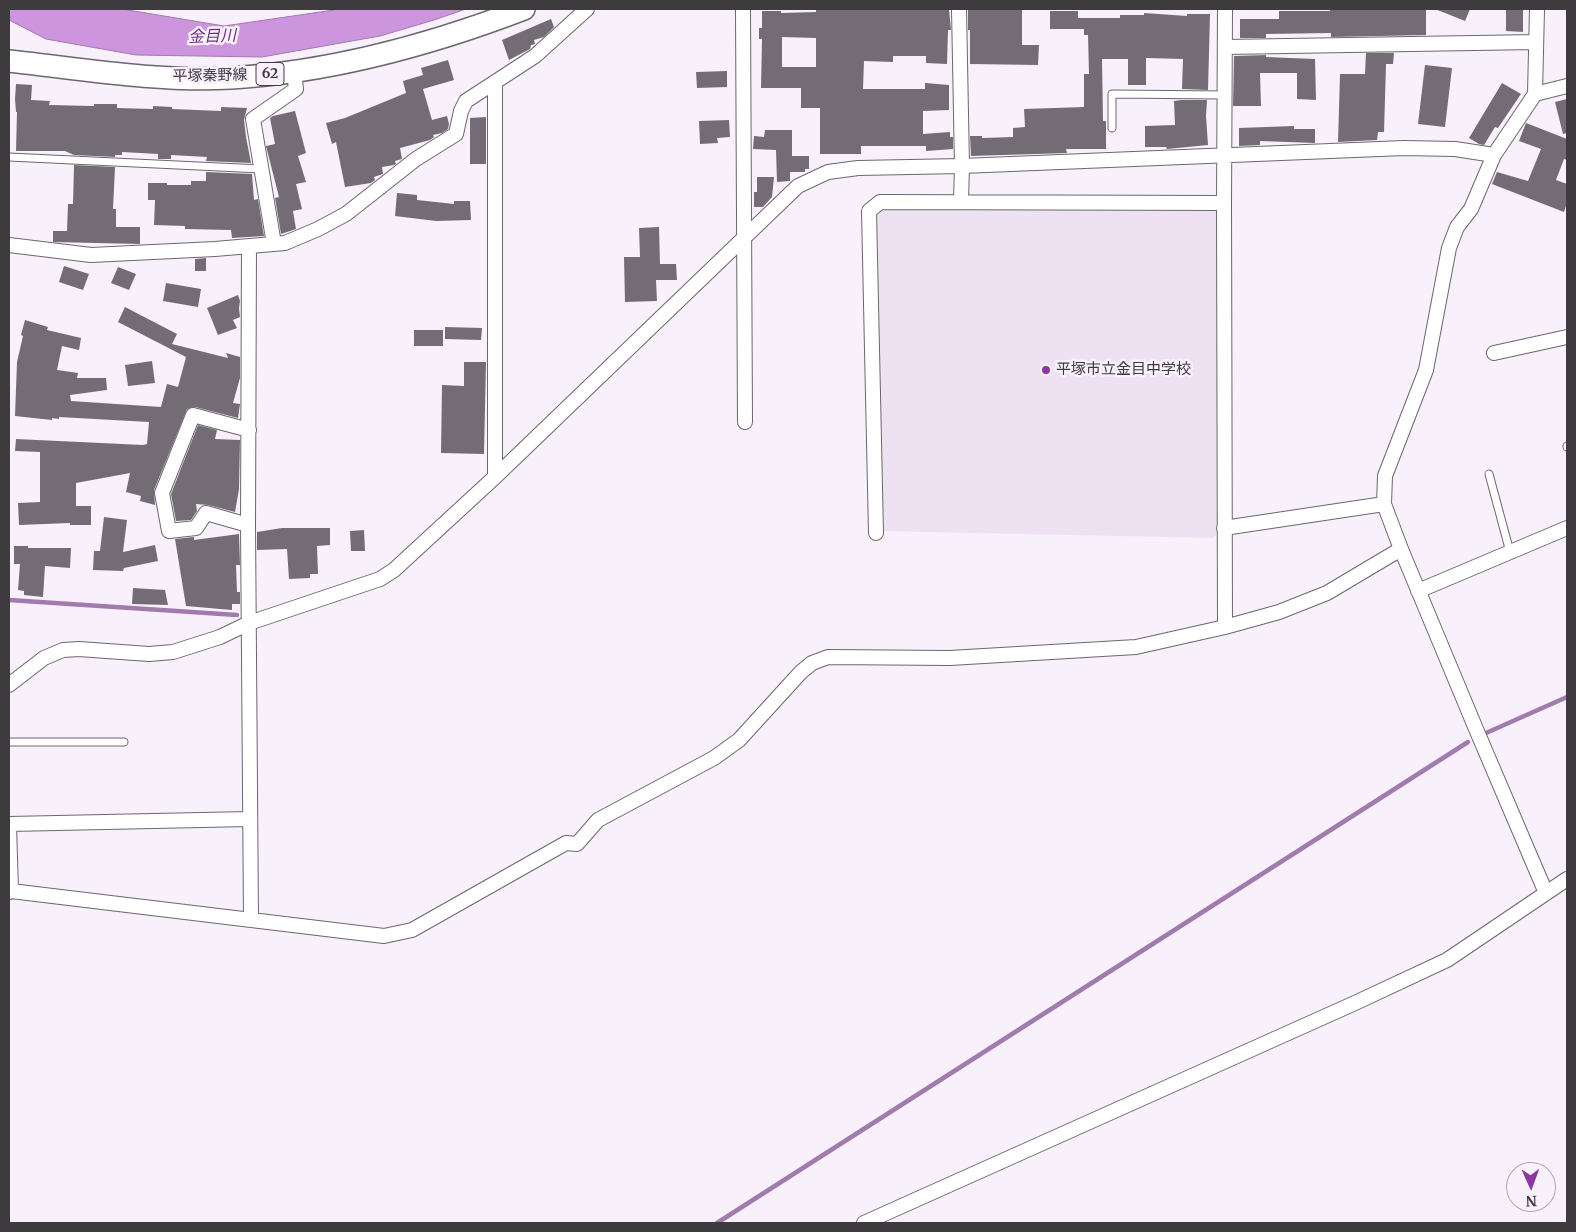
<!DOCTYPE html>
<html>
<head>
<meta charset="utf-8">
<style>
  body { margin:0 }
  #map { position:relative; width:1576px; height:1232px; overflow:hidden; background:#f8f0fb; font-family:Merriweather,serif }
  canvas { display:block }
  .frame { position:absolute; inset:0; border:10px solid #3e3b3f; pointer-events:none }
  .north { position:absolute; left:1506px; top:1162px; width:50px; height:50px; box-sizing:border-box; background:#f8f0fb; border:1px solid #aea8b0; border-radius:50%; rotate:178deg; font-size:14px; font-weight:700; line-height:20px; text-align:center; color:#3e3b3f }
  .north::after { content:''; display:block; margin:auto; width:18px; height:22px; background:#8b36a4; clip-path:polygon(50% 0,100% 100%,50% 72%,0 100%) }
</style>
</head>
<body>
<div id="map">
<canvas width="1576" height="1232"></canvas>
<div class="frame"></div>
<div class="north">N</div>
</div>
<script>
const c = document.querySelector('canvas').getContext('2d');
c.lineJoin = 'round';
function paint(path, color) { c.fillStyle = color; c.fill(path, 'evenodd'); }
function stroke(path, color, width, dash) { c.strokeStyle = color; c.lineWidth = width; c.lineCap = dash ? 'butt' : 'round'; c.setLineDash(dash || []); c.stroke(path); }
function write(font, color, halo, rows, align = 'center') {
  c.font = font + ' Merriweather,"Noto Sans JP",serif'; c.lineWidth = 5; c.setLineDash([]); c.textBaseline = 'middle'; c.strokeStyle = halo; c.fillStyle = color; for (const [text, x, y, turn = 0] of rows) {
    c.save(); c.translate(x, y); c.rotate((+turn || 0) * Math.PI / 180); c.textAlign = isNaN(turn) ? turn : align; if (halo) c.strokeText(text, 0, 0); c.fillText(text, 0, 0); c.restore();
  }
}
paint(new Path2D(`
  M1213,206L1217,211L1218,533L1213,538L879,531L874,213L878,210Z`), '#eee2f2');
const water = new Path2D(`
  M9,9H122L224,26L341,9H466L434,20L380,36L262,57L136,55L46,39L9,20Z`);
paint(water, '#cc95dd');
stroke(water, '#a17aae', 1);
stroke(new Path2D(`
  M9,600L237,615
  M1486,733L1567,697
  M717,1223L1468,742`), '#a17aae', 4.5);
paint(new Path2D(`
  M816,9H949L951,30H948L947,64L926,63V56H893V62L864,61L863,89H925V83L949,85V110L923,111V134L950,132V137H953V149L926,151V146H861V154H820V108H801V88H761L762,39H759V28H762V11H781V13L816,12ZM782,37L816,38V67H782Z
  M1330,9H1426V35L1331,37V33L1266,34V38H1240V19H1279V11H1330Z
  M1435,9H1470L1465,21Z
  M1506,9H1523V32L1506,31Z
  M968,10H1022V45H1039L1038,65L970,64V30H968Z
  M1050,11H1078V18H1120V15H1144V13L1187,16V14H1210L1208,90L1182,89L1183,59L1146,58V85H1128V59H1102L1103,121H1106V149H1066L1067,153L971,156L970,136H982V138L1013,137V128L1025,127L1024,109L1084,107V74H1089L1088,35H1084V29H1050Z
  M551,19L554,27L544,37L534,40L535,44L531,45L530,49L509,60L502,40Z
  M1366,53H1394L1393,64H1386L1384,132H1378L1377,140L1338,142L1340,74H1365Z
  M1266,55V57L1315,59L1316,100L1297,99V73H1260L1261,106H1233L1234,56Z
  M448,60L454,80L423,89L432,120L447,116L449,124L448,129L442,133L433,135L434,137L430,140L400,148L402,159L395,161L396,164L394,165L382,167L383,174L374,177L375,180L371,183L345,187L336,142L332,144L326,123L345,118L406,93L403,81L423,75L421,68Z
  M1425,65L1452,68L1445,127L1418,124Z
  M727,71V87L697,88L696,72Z
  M1502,83L1521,94L1498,128L1495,127L1484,145L1479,144L1469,138Z
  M16,84L32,85L31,100L50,101L49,105L94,106V104H117V108L153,109V106L172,107V109L221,111V107L247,108L244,120L246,137L251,163L206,161L207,157L171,155V159H158V154L122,152V155H115V157L74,155L65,151H16L17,112H16L15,99Z
  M1567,99V133L1563,134L1555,102Z
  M1181,100H1207L1206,116L1208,145L1167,149L1166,147H1145V126L1175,125L1174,101Z
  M295,111L306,153L298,156L306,182L296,184L302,209L293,211L296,229L281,234L275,198L279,197L266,146L275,144L270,118L273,116Z
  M486,117V164H470V118Z
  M729,120L730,137L717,138L718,143L700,144L699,121Z
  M1526,123L1567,139V160L1564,159L1556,180L1567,184V203L1564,212L1492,184L1497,172L1528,181L1541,149L1519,141Z
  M1294,126V129H1315V143L1260,141V145L1239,146V128Z
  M765,130H792V156H809V169H805V172H790V181L777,182L776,150L753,149L754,136L764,137Z
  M74,165L115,167L113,209H116V227H140V244L53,242V231H67L68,204H73Z
  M206,172L252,174L254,200L258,199L264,236L232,238L231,230L185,229V226L154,225L155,200H148V183H167V185H191V181H206Z
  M757,177H774L772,197L763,207H754V192H757Z
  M397,193L417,195V200L454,204V201H470L471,220L436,221L395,216Z
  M659,227L660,264H676L677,280H656L657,301L625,302L624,257H640L639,228Z
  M206,258V271H195V259Z
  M64,266L89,274L83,290L59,282Z
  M118,267L136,274L129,290L111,283Z
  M166,283L201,289L198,307L163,301Z
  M238,295L240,301L239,308L240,317L233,320L237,328L218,335L207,308Z
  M125,307L177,334L172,344L228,358L226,353L240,357V378L233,403L240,404L238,418L195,407L187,409L154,490L155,505L140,501L141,496L126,492L130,473L76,483V506H91V525H70V523L19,525L18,503L40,502V452L15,451L16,439L143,445L147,444L149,422L59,417V419L52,418V420L15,416L17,362L23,336L21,335L25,320L48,327L47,330L81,338L79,350L62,346L57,370L78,373L77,378H106L107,390L70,395L71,401L161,407L167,384L178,387L186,357L118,322Z
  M445,327L482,328L481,340L445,339Z
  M414,330H443V346H414Z
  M152,361L155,383L128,386L125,365Z
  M464,362H486L484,454L441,453L442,385L464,386Z
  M198,425L217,430L215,439L240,440L239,489L235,512L208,505L196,504L197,511L191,520L176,521L171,494Z
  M104,517L127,520L123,552L155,545L158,561L124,568L123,571L93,570L94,551H100Z
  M282,528H330V545L317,546L318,574H310V578L289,579L287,549L257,550V532Z
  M364,530L365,551H351L350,531Z
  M239,534L240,565H236L237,592H240V604H232V610L186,606L175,539L194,537V540Z
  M14,546H28V548H71L70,568L45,566L43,597L24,595V591L18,590L20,564H14Z
  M133,588L165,590L168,605L132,604Z`), '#736c75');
const service = new Path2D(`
  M1112,128V94L1224,95
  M9,157L261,169
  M1567,446V447
  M1489,474L1510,552
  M9,742H124`);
const minor = new Path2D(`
  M743,9L745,422
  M959,9L962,166L961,201
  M1537,9L1535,94L1494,155L1471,209L1457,227L1449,248L1426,370L1385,476L1384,504L1401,549L1476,729L1546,893
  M1225,47L1536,42
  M495,82V477
  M1535,94L1567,86
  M274,244L253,119L296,89L294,72
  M9,245L91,255L215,249L285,243L318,229L346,214L416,159L456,134L461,111L466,101L535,56L587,9
  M249,246L248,525L251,920
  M1494,353L1567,337
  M248,525L206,513L196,528L169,531L162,493L193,415L249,430
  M1224,528L1384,504
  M876,533L869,211L880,202L1224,203
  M1418,591L1567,528
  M1225,627L1224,203L1225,9
  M9,685L44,658L63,650L79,649L149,654L173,652L220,637L249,623L380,579L394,570L495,477L798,186L828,172L858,168L962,166L1404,148L1455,149L1494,155
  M11,891L384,936L412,930L566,843L577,844L598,820L714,758L739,740L801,672L812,663L828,657L950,658L1136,647L1225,627L1279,612L1327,593L1401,549
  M9,892L11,891L9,824L250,819
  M864,1223L1355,1003L1447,960L1567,879`);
const primary = new Path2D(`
  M9,61C82,69 157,82 231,78C332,72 430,45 524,9`);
stroke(service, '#6d666f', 9);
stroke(minor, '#6d666f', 16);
stroke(primary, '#6d666f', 24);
stroke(service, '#fff', 7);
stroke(minor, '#fff', 14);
stroke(primary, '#fff', 21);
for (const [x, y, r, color] of [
  [1046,370,5,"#8b36a4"]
]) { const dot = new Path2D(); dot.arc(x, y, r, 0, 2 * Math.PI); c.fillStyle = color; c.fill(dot); stroke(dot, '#f8f0fb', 2); }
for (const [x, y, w] of [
  [270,74,28]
]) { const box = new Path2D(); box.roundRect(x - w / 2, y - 11.5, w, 23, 4); c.fillStyle = '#f8f0fb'; c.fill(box); stroke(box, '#3e3b3f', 1); }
write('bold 14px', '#3e3b3f', null, [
  ["62",270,74]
]);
write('15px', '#3e3b3f', '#f8f0fb', [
  ["平塚秦野線",210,76,-1]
]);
write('15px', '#3e3b3f', '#f8f0fb', [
  ["平塚市立金目中学校",1056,370]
], 'left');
write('italic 16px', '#6e2c81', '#f8f0fb', [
  ["金目川",212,37,-2]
]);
</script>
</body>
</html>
